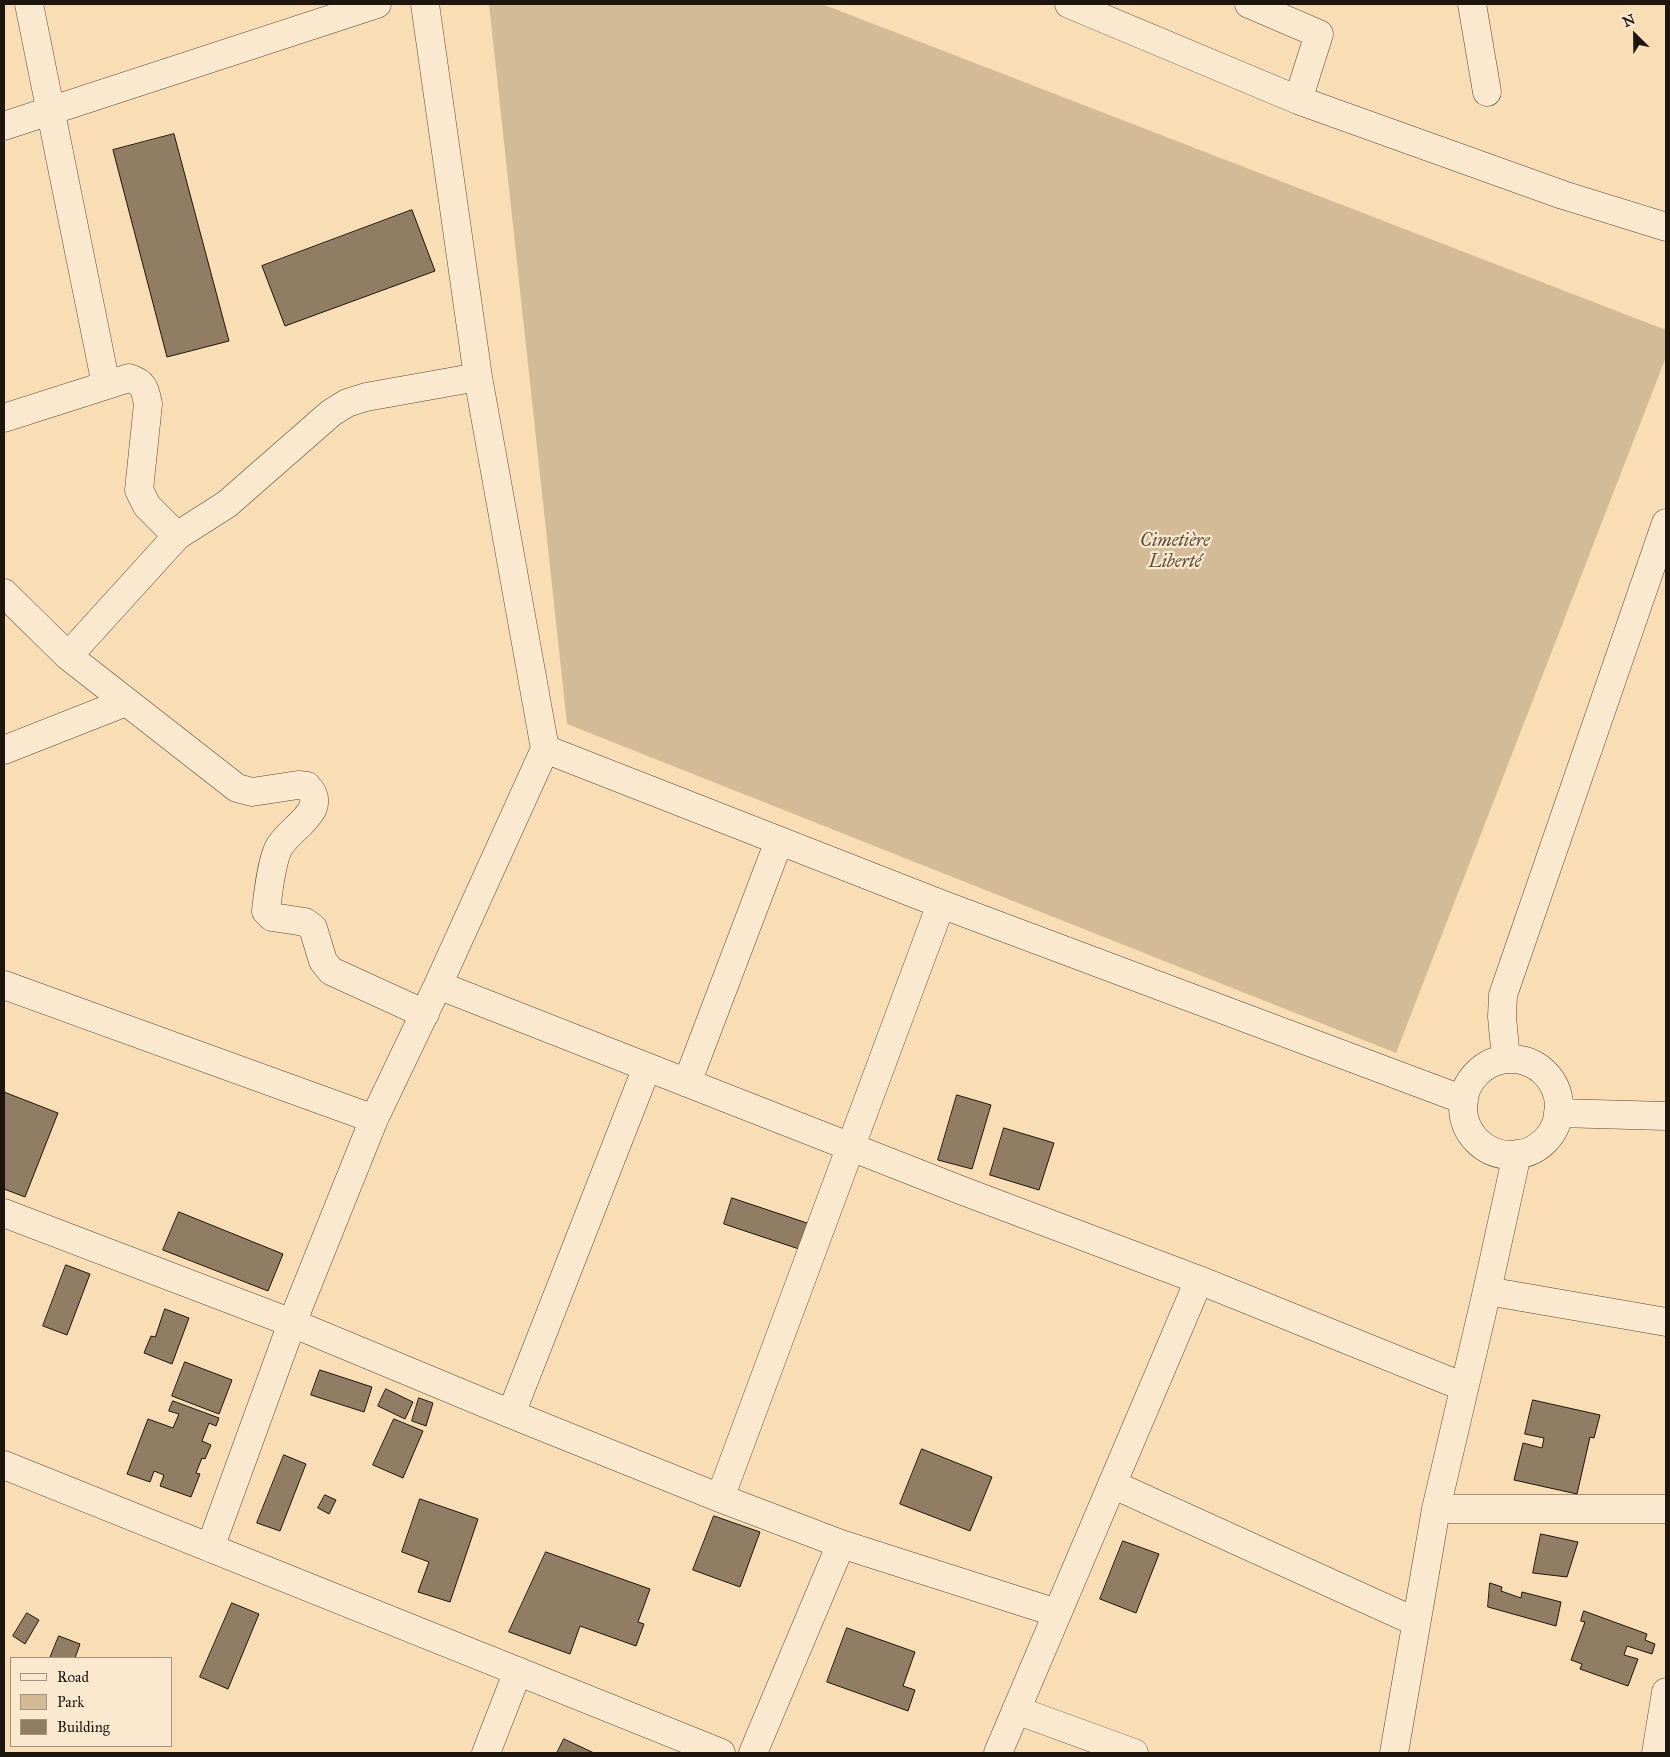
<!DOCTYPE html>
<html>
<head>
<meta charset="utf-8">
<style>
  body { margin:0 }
  #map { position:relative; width:1670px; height:1757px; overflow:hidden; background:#f9ddb5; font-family:"IM FELL Great Primer",serif }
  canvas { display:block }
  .frame { position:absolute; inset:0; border:5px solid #1e150d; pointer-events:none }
  .legend { position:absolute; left:10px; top:1657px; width:162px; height:90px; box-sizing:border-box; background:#fbe9cf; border:1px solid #a39481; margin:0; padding:6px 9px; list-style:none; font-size:15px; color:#1e150d }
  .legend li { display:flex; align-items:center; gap:10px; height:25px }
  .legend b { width:25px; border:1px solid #a39481 }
  .north { position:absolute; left:1610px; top:10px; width:50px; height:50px; -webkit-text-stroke:4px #fbe9cf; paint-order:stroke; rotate:337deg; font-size:14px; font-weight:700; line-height:20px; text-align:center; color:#1e150d }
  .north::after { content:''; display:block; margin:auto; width:18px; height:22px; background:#1e150d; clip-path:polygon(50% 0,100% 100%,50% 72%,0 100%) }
</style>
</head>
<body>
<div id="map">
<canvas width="1670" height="1757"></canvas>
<div class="frame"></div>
<ul class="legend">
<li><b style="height:6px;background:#fbe9cf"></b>Road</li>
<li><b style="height:14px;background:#d4bb98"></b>Park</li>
<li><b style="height:14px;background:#907d64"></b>Building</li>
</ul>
<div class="north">N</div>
</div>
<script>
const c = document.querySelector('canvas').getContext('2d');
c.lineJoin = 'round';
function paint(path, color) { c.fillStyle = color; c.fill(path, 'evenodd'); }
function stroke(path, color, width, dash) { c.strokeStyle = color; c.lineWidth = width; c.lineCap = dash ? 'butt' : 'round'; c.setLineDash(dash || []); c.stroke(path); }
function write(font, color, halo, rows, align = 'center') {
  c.font = font + ' "IM FELL Great Primer",serif'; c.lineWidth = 4.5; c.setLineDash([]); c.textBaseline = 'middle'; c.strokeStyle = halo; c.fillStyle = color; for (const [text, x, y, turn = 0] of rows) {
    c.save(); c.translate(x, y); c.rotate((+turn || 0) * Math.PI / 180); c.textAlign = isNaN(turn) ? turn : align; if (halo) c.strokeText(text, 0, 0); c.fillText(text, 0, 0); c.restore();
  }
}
paint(new Path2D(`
  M489,4H822L1666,330V357L1396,1053L567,724Z`), '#d4bb98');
const building = new Path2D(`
  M174,134L229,341L167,357L113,150Z
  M412,210L435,271L285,326L262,266Z
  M4,1092L58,1113L25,1197L4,1189Z
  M957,1095L991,1105L972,1169L938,1160Z
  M1004,1128L1054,1143L1039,1190L990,1175Z
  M732,1198L813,1225L805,1251L724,1224Z
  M179,1212L283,1254L268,1291L163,1250Z
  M66,1265L90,1274L67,1335L43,1326Z
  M165,1309L189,1318L172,1364L144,1353L151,1336L155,1337Z
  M185,1362L232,1380L219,1414L172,1396Z
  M320,1370L372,1387L364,1412L311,1395Z
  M386,1389L413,1402L405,1419L378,1406Z
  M419,1398L433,1403L426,1426L412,1421Z
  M1533,1400L1600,1415L1594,1438L1590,1437L1577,1494L1514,1480L1523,1443L1542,1448L1544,1438L1525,1434Z
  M173,1401L219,1418L216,1426L209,1423L202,1441L211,1445L205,1459L202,1458L196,1473L200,1474L191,1497L160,1486L164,1475L154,1471L150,1482L127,1474L148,1419L173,1428L179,1414L169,1411Z
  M394,1419L423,1431L403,1478L373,1465Z
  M922,1449L992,1477L970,1531L900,1504Z
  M284,1455L306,1464L280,1531L257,1523Z
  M325,1495L336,1500L329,1514L318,1508Z
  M420,1499L478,1519L450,1602L418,1592L429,1562L402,1552Z
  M714,1516L760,1532L740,1587L693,1570Z
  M1541,1534L1578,1542L1567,1577L1533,1573Z
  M1123,1541L1159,1554L1136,1613L1100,1599Z
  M546,1552L650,1589L638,1622L644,1624L636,1646L580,1626L570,1654L509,1632Z
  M1490,1583L1502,1587L1501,1591L1521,1598L1522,1592L1561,1602L1556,1626L1488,1607Z
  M232,1603L259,1614L228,1689L200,1677Z
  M1584,1611L1647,1634L1645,1640L1655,1644L1652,1654L1627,1646L1624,1655L1638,1659L1628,1686L1580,1669L1582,1664L1571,1660L1585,1622L1581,1621Z
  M27,1613L39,1620L25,1644L13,1636Z
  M847,1628L915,1652L903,1686L915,1690L908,1711L827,1682Z
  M59,1636L80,1644L75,1658H50Z
  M564,1739L594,1753H557Z`);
paint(building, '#907d64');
stroke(building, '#1e150d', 1);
const minor = new Path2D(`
  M29,4L106,385
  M1069,4L1298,100L1563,195L1666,227
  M1249,4L1319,34L1298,100
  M1472,4L1487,92
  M4,126L377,4
  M4,418L129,378C145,383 145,390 148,404L139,490L147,506L177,536
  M4,593L68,656L237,788L252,792L298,785L307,786C331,811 288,828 278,849C271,865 268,893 266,911L272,917L305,922L313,928L323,961L331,971L425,1014
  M68,656L177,536L227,504L331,413L347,403L366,397L478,377
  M545,749L941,904L1464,1100
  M4,750L126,702
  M4,985L374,1119
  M438,985L963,1191L1199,1280L1464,1387
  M1506,1059L1502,1017L1503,995L1666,523
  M1463 1107a48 48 0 1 1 96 0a48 48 0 1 1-96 0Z
  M687,1083L779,841
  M1558,1113L1666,1116
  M4,1213L292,1323L511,1414L720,1498L841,1544
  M1487,1291L1666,1322
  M511,1414L647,1067
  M4,1465L721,1753
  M1112,1484L1416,1622
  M720,1498L941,904
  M1436,1509H1666
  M210,1548L292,1323L374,1119L438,985L545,749L478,377L425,4
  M1016,1710L1134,1753
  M486,1753L518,1671
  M753,1753L841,1544L1057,1613
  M998,1753L1199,1280
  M1394,1753L1436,1509L1487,1291L1517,1154
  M1656,1753L1666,1692`);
stroke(minor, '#554737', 29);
stroke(minor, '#fbe9cf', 28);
write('italic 18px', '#5e4f3e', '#fbe9cf', [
  ["Cimetière",1175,542],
  ["Liberté",1175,563]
]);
</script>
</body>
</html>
